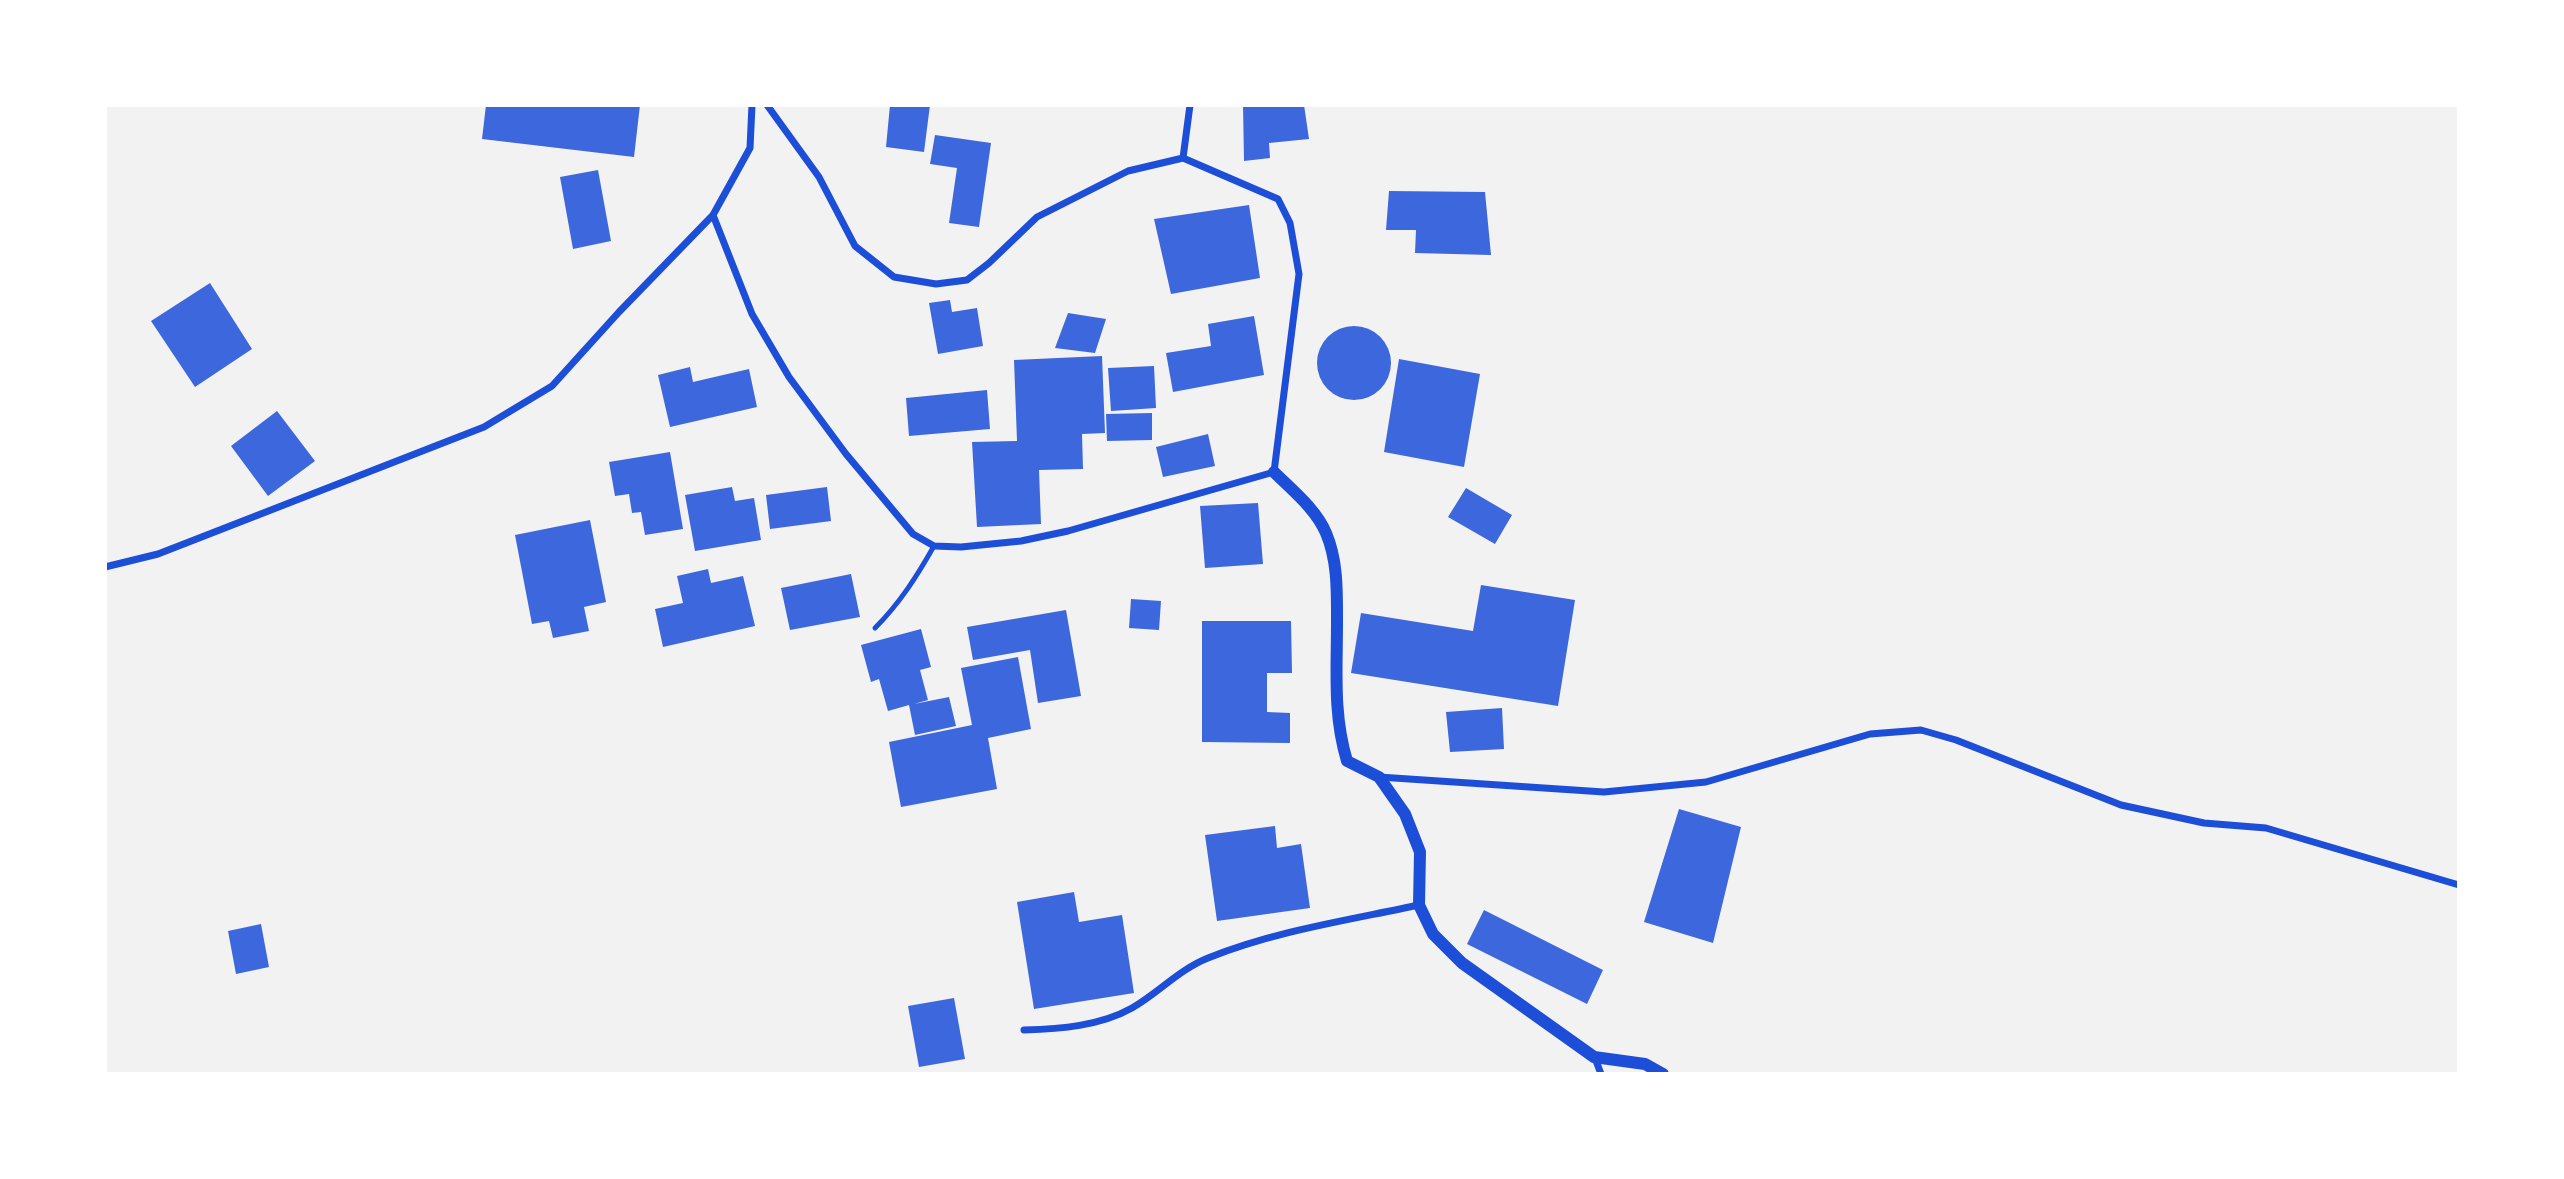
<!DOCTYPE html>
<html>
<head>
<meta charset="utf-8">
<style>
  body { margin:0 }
  #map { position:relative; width:2564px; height:1179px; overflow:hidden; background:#f2f2f2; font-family:Lato,sans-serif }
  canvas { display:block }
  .frame { position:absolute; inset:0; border:107px solid #fff; pointer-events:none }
</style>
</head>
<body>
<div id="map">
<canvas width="2564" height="1179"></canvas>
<div class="frame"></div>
</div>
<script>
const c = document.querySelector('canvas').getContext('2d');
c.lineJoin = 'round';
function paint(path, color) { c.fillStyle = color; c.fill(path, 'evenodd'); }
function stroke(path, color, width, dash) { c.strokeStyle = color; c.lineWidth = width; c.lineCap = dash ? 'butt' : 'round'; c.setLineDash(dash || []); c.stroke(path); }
paint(new Path2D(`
  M486,105H640L634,157L482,139Z
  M890,105H930L924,152L886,147Z
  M1243,105H1304L1309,139L1269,143L1270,158L1244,161Z
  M935,135L991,143L979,227L949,223L957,168L930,164Z
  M598,170L611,241L573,249L560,177Z
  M1389,191L1485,192L1491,255L1415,253L1416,230H1386Z
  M1249,205L1260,278L1171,294L1154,219Z
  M210,283L252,349L195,387L151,321Z
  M950,300L952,312L977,308L983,346L938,354L929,303Z
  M1068,313L1106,319L1095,353L1055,348Z
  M1254,316L1264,375L1173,392L1166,353L1211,346L1208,324Z
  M1317 363a37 37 0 1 1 74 0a37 37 0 1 1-74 0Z
  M1102,356L1105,433L1082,434L1083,469L1039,470L1041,524L977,527L972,442L1017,441L1014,360Z
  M1399,359L1480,374L1464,467L1384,452Z
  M1154,366L1156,408L1111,411L1108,368Z
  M690,367L693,382L749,369L757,407L670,427L658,375Z
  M987,390L990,429L909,436L906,398Z
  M277,411L315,461L268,496L231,446Z
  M1152,413V440L1107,441L1106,414Z
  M1208,434L1215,466L1163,477L1156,447Z
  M670,452L683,529L645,535L641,512L632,513L629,494L615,496L609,462Z
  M732,487L735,501L754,498L761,540L695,551L685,495Z
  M827,487L831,521L770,529L766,495Z
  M1466,488L1512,515L1495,544L1448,517Z
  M1258,503L1263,564L1205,568L1200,506Z
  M590,520L606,602L584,607L589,631L553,638L549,621L532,624L515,535Z
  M708,569L711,583L743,576L755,626L663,647L655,609L683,603L677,576Z
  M851,574L860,617L790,630L781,588Z
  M1481,585L1575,600L1558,706L1351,673L1361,613L1473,631Z
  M1131,599L1161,601L1159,630L1129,628Z
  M1066,610L1081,696L1038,703L1030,650L973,660L967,627Z
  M1202,621H1291L1292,673H1267V712L1290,713V743L1202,742Z
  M921,629L931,667L920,670L928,700L914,704L949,697L956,726L915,735L909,705L888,711L879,679L871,682L861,645Z
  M1018,657L1031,729L988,738L997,789L901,807L889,742L972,725L961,668Z
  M1502,708L1504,749L1450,752L1446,712Z
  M1679,809L1741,827L1713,943L1644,922Z
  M1275,826L1277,848L1301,844L1310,908L1217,921L1205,835Z
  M1074,892L1079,922L1122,915L1134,993L1034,1009L1017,902Z
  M1484,910L1603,970L1587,1004L1467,944Z
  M261,924L269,967L236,974L228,931Z
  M954,998L965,1059L919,1067L908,1006Z`), '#3d67dc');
stroke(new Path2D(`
  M875,628C900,603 917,576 934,546`), '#1d4ed8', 5);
stroke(new Path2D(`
  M1183,158L1190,105
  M713,215L752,314L789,377L846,454L913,534L934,546L961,547L1021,541L1068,531L1274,472L1299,274L1290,223L1278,199L1183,158L1128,171L1037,217L989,263L967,280L936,284L894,277L855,246L819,177L767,105
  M105,567L158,554L484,427L552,386L619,312L713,215L750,148L752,105
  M1379,777L1604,792L1706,782L1870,734L1921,730L1956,740L2121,805L2204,823L2266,828L2459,885
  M1024,1030C1060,1029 1100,1026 1132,1008C1158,993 1180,969 1208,958C1275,931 1349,920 1419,905
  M1595,1058L1601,1074`), '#1d4ed8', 7);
stroke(new Path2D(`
  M1274,472C1292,490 1316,509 1326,533C1338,561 1337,593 1337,623C1337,670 1333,715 1347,761L1379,777L1405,814L1420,852L1419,905L1433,934L1462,963L1594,1057L1645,1064L1663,1074`), '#1d4ed8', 12);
</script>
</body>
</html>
